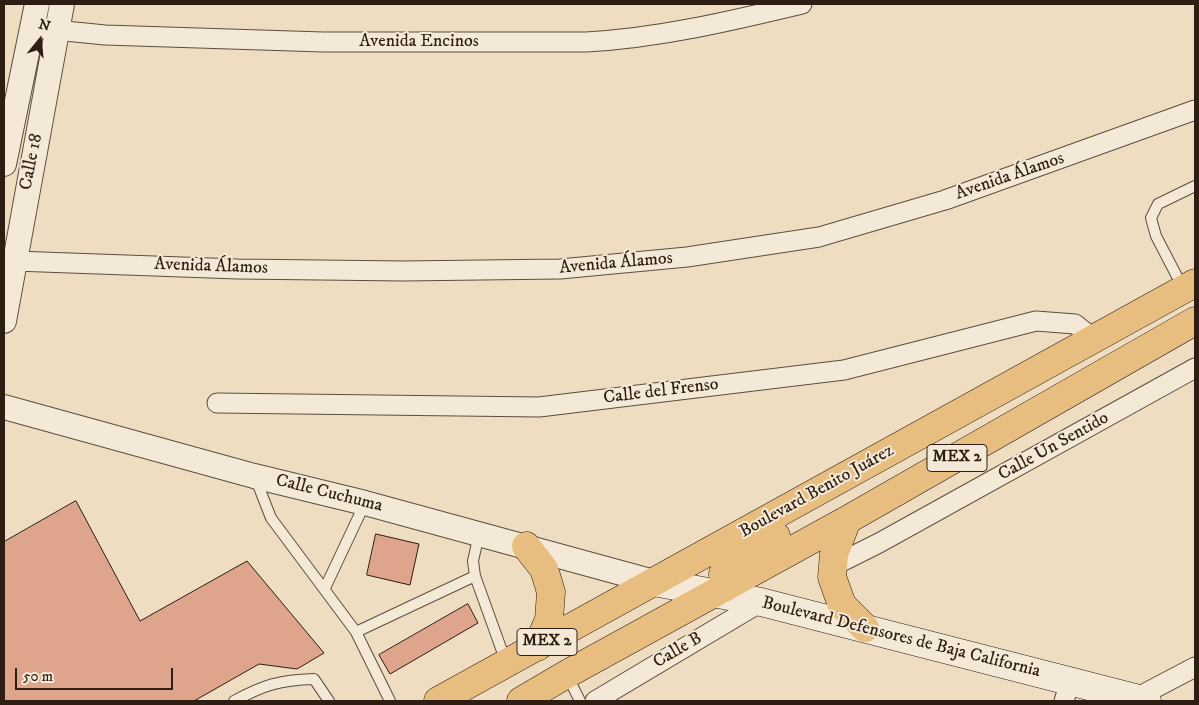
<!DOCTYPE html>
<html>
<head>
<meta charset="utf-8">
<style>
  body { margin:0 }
  #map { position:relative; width:1199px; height:705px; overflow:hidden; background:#eeddc0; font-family:"IM FELL DW Pica",serif }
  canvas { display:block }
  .frame { position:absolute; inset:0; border:5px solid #2d1d13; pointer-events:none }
  .north { position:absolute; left:15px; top:15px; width:50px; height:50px; -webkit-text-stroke:4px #f4e9d6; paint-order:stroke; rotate:17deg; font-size:14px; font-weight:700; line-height:20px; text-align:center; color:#2d1d13 }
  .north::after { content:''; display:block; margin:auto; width:18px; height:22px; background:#2d1d13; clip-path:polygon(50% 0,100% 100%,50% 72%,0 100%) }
  .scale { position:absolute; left:15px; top:668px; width:158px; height:22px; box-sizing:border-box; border:2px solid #2d1d13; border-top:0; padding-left:6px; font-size:15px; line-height:18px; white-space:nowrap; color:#2d1d13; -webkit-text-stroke:4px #f4e9d6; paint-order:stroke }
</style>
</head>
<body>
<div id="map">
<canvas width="1199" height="705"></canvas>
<div class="frame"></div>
<div class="north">N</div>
<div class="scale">50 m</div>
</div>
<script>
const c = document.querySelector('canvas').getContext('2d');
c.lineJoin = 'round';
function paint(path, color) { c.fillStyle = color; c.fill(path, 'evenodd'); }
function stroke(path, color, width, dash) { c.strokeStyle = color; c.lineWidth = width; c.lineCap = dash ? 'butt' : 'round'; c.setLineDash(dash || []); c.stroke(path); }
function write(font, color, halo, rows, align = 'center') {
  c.font = font + ' "IM FELL DW Pica",serif'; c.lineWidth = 4; c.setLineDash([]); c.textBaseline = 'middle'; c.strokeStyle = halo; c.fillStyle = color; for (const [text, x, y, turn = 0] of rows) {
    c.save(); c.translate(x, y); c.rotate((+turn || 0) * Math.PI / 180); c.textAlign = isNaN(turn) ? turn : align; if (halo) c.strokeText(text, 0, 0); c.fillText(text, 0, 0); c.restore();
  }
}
const building = new Path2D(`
  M76,501L140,621L247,561L324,653L297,669L259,664L194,701H4V542Z
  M376,534L419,544L410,585L367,575Z
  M468,604L478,623L390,674L379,655Z`);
paint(building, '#dea48c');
stroke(building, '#2d1d13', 1);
const service = new Path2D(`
  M1183,288L1156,236L1151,218L1158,204L1195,186
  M255,477L271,518L356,632
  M475,576L473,561L479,534
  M325,588L365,503
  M567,675L580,701
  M234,701C264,685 279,680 314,679L329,701
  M390,701L356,632L475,576L506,662`);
const minor = new Path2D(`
  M45,29L105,35L323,42H586C659,38 731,21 802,4
  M14,261L238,269L403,271L560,269L687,257L819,237L945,200L1195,110
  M217,403L539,407L844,370L1036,321L1075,324L1094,339
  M833,566L879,543L1195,368
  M1136,698L1195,667
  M595,701L761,602
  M1064,701L1070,682`);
const tertiary = new Path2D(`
  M4,164L37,4
  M4,321L62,4
  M4,407L254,476L365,503L654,582`);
const secondary = new Path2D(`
  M654,582L761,602L1147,701`);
const primary = new Path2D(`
  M847,520L834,554L832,577L842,605L865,628
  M526,546L544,569L551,592L549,620L537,647
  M724,588L723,574L727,565L776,536
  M438,701L1195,283
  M521,701L567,674L847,520L1195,321`);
stroke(service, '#5d4d3e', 12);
stroke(minor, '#5d4d3e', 21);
stroke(tertiary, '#5d4d3e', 26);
stroke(secondary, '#2d1d13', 29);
stroke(primary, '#2d1d13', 29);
stroke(service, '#f4e9d6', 10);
stroke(minor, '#f4e9d6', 19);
stroke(tertiary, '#f4e9d6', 24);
stroke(secondary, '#f4e9d6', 28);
stroke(primary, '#e7be80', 28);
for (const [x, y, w] of [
  [957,458,60],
  [547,642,60]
]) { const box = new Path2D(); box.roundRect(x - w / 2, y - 13.5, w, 27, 4); c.fillStyle = '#f4e9d6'; c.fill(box); stroke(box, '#2d1d13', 1); }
write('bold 16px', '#2d1d13', null, [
  ["MEX 2",957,458],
  ["MEX 2",547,642]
]);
write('18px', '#2d1d13', '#f4e9d6', [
  ["Avenida Encinos",419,42],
  ["Calle 18",32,162,-79],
  ["Avenida Álamos",1010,177,-19],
  ["Avenida Álamos",616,264,-5],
  ["Avenida Álamos",211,267,2],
  ["Calle del Frenso",661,392,-7],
  ["Calle Un Sentido",1054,447,-29],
  ["Boulevard Benito Juárez",817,492,-29],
  ["Calle Cuchuma",329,494,14],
  ["Boulevard Defensores de Baja California",901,638,14],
  ["Calle B",678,651,-31]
]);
</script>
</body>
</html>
